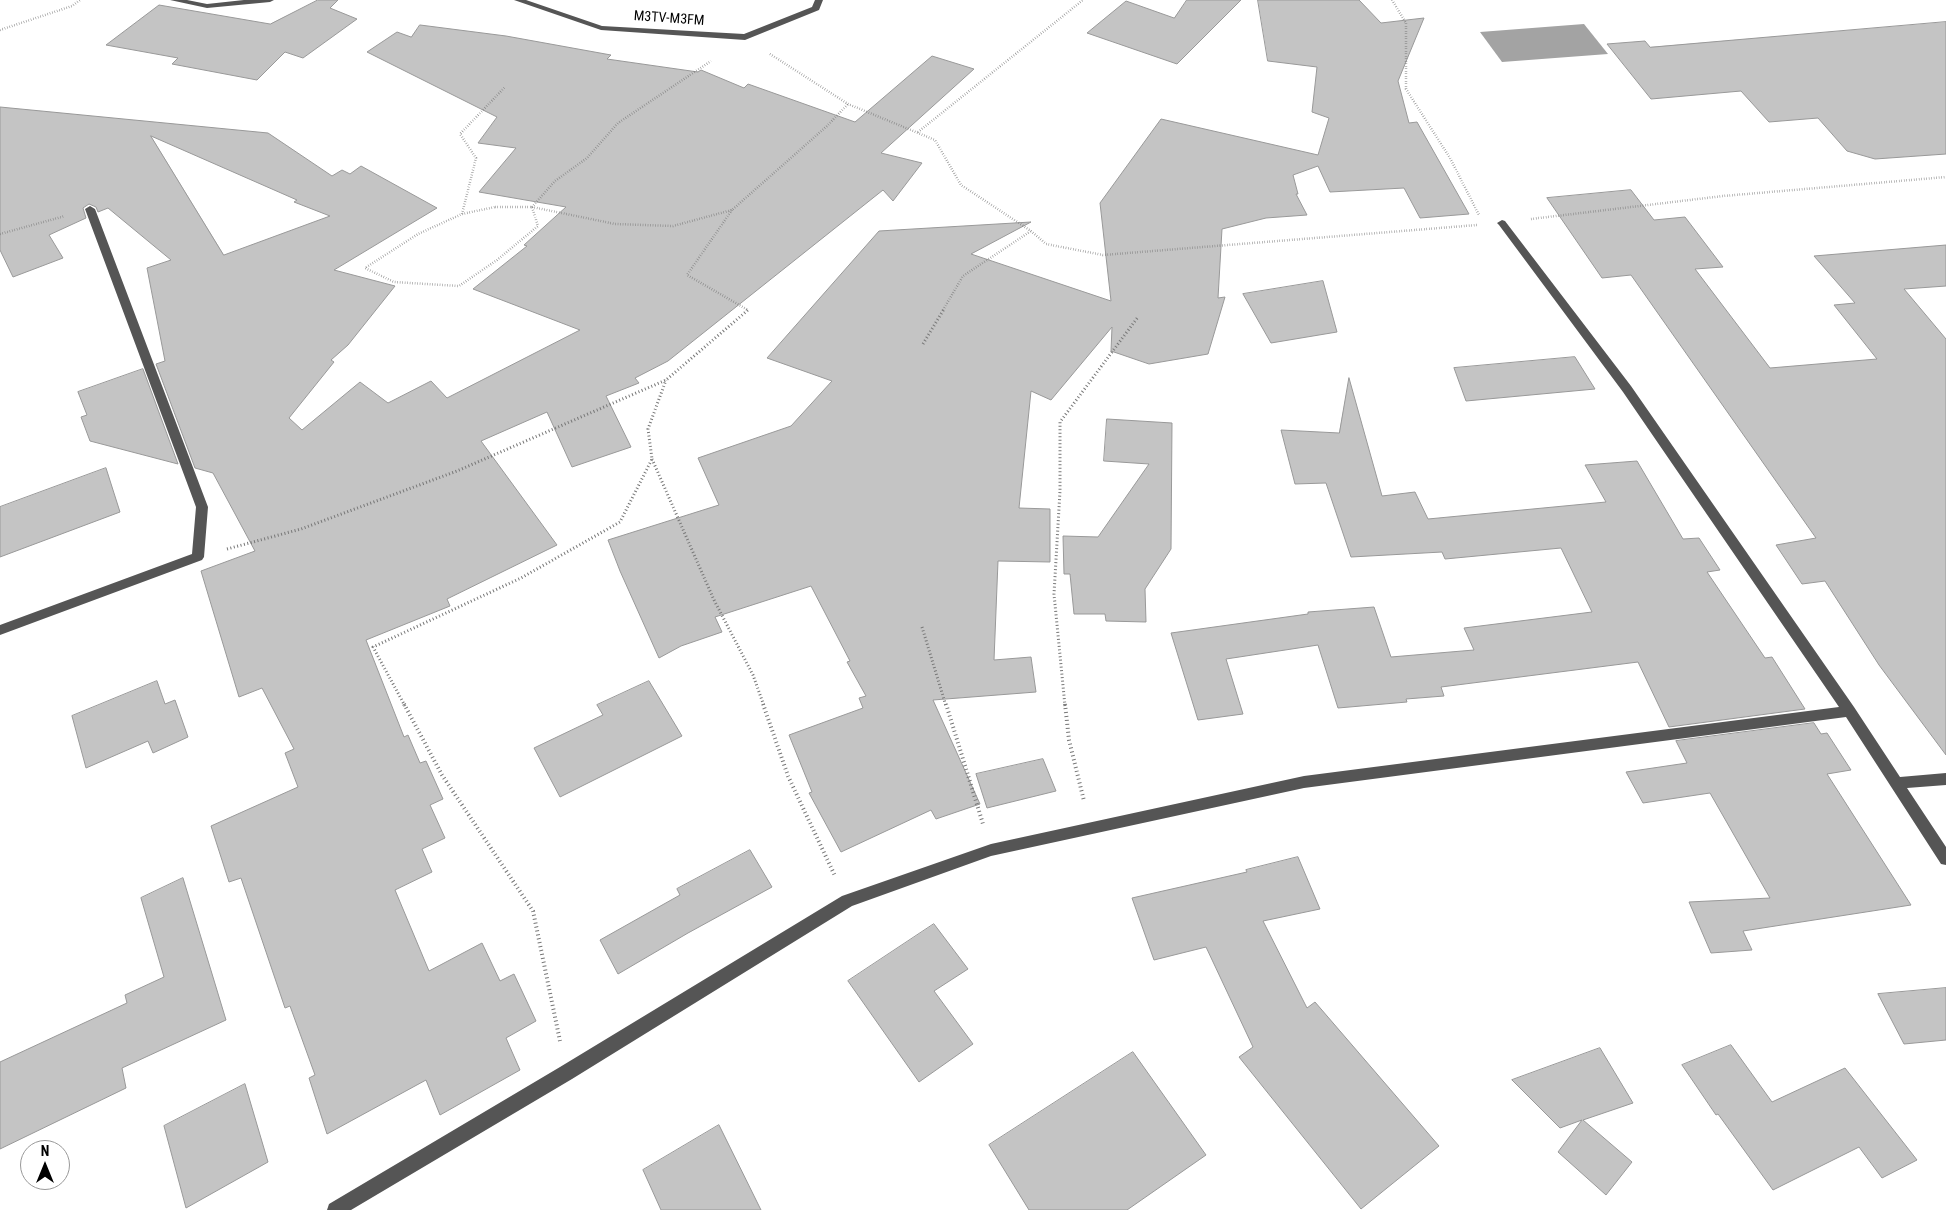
<!DOCTYPE html>
<html>
<head>
<meta charset="utf-8">
<style>
  body { margin:0 }
  #map { position:relative; width:1946px; height:1210px; overflow:hidden; background:#fff; font-family:"Roboto Condensed",sans-serif }
  canvas { display:block }
  .north { position:absolute; left:20px; top:1140px; width:50px; height:50px; box-sizing:border-box; background:#fff; border:1px solid #999; border-radius:50%; rotate:0deg; font-size:14px; font-weight:700; line-height:20px; text-align:center; color:#000 }
  .north::after { content:''; display:block; margin:auto; width:18px; height:22px; background:#000; clip-path:polygon(50% 0,100% 100%,50% 72%,0 100%) }
</style>
</head>
<body>
<div id="map">
<canvas width="1946" height="1210"></canvas>
<div class="north">N</div>
</div>
<script>
const c = document.querySelector('canvas').getContext('2d');
c.lineJoin = 'round';
function paint(path, color) { c.fillStyle = color; c.fill(path, 'evenodd'); }
function stroke(path, color, width, dash) { c.strokeStyle = color; c.lineWidth = width; c.lineCap = dash ? 'butt' : 'round'; c.setLineDash(dash || []); c.stroke(path); }
function write(font, color, halo, rows, align = 'center') {
  c.font = font + ' "Roboto Condensed",sans-serif'; c.lineWidth = 4; c.setLineDash([]); c.textBaseline = 'middle'; c.strokeStyle = halo; c.fillStyle = color; for (const [text, x, y, turn = 0] of rows) {
    c.save(); c.translate(x, y); c.rotate((+turn || 0) * Math.PI / 180); c.textAlign = isNaN(turn) ? turn : align; if (halo) c.strokeText(text, 0, 0); c.fillText(text, 0, 0); c.restore();
  }
}
paint(new Path2D(`
  M1584,24L1608,54L1502,62L1480,32Z`), '#a3a3a3');
const building = new Path2D(`
  M318,0H338L330,8L357,19L303,58L285,52L257,80L172,64L178,58L106,45L159,5L270,24Z
  M1187,0H1241L1177,64L1087,33L1126,1L1174,18Z
  M1258,0H1359L1381,23L1424,18L1398,81L1409,123L1417,122L1469,214L1420,218L1404,188L1330,192L1318,166L1293,175L1298,194H1296L1307,215L1266,218L1222,229L1218,298L1225,297L1208,354L1149,364L1111,351L1112,327L1051,400L1031,391L1019,508L1050,509V562L998,561L994,660L1031,657L1036,692L933,700L980,804L936,819L931,810L841,852L809,793L812,792L789,735L863,708L859,698L866,696L847,662L850,661L811,586L715,617L722,632L681,646L659,658L620,571L608,540L719,505L698,458L791,426L832,381L767,358L879,231L1031,222L971,254L1111,301L1100,203L1161,119L1318,155L1329,118L1312,112L1317,67L1268,61Z
  M1946,22V154L1875,159L1847,151L1818,118L1769,122L1741,91L1651,99L1607,44L1645,41L1650,47Z
  M420,25L506,36L611,55L607,59L698,72L701,70L744,88L748,84L855,122L932,56L974,69L881,153L922,163L893,201L883,190L668,361L635,378L639,383L606,396L631,447L572,467L547,412L481,441L557,545L447,599L450,606L366,640L404,737L408,735L420,763L426,761L443,799L430,805L445,838L422,849L432,872L395,890L429,971L482,943L500,981L514,974L536,1021L506,1038L520,1070L440,1115L426,1080L327,1134L309,1078L315,1075L290,1006L285,1008L241,878L229,882L211,826L298,787L285,753L294,749L262,688L239,697L201,571L255,551L213,473L195,468L156,364L165,361L147,268L171,260L108,208L98,212L96,207L89,204L83,208L86,218L49,235L63,258L13,277L0,250V107L268,133L332,176L342,170L350,174L361,166L437,208L334,270L395,286L348,345L331,360L334,362L289,418L302,430L360,382L388,403L431,381L447,398L580,330L473,289L527,246L524,245L566,207L479,192L516,148L478,143L497,117L367,52L397,32L411,37ZM151,136L297,200L294,202L330,216L224,255Z
  M1631,190L1654,220L1685,217L1723,267L1695,269L1770,368L1877,359L1834,305L1855,303L1814,256L1946,245V286L1904,289L1946,339V755L1879,665L1825,581L1802,584L1776,545L1816,538L1631,275L1602,278L1547,198Z
  M1323,281L1337,332L1271,343L1243,294Z
  M1575,357L1595,389L1466,401L1454,368Z
  M143,369L178,464L90,441L81,417L87,415L78,392Z
  M1349,378L1382,496L1415,492L1428,519L1606,502L1585,465L1637,461L1683,539L1699,538L1720,570L1707,572L1765,658L1772,657L1805,709L1669,727L1638,662L1441,687L1444,696L1406,699L1407,702L1338,708L1318,645L1226,659L1243,714L1198,720L1171,633L1308,614V612L1374,607L1391,657L1474,650L1464,628L1592,612L1561,548L1445,559L1442,552L1351,557L1326,483L1295,484L1281,430L1339,433Z
  M1107,419L1172,423L1171,549L1145,589L1146,622L1106,621L1105,614H1074L1070,574H1064L1063,536L1098,537L1149,464L1104,461Z
  M106,468L120,512L0,557V507Z
  M157,681L165,704L175,700L188,737L153,753L148,741L86,768L72,716Z
  M649,681L682,736L560,797L534,748L603,715L597,705Z
  M1814,723L1821,734L1827,733L1851,770L1827,774L1911,905L1743,931L1752,950L1711,953L1689,902L1770,898L1710,793L1643,803L1626,772L1687,763L1676,741Z
  M1043,759L1056,791L987,808L976,774Z
  M750,850L772,887L688,933L618,974L600,940L680,895L677,889Z
  M1298,857L1320,909L1263,921L1307,1008L1315,1002L1439,1146L1361,1209L1239,1057L1253,1047L1206,947L1154,960L1132,898L1247,872L1246,870Z
  M183,878L226,1020L122,1068L126,1088L0,1149V1062L127,1003L125,995L164,977L141,898Z
  M934,924L968,969L934,991L973,1044L919,1082L848,981Z
  M1946,988V1040L1904,1044L1878,994Z
  M1731,1045L1772,1102L1845,1068L1917,1160L1882,1178L1859,1147L1773,1190L1718,1114L1716,1115L1682,1065Z
  M1600,1048L1633,1103L1583,1120L1632,1162L1606,1195L1558,1152L1582,1120L1560,1128L1512,1080Z
  M1133,1052L1206,1155L1127,1210H1029L989,1145Z
  M245,1084L268,1162L186,1208L164,1126Z
  M719,1125L761,1210H661L643,1170Z`);
paint(building, '#c4c4c4');
stroke(building, '#999', 1);
stroke(new Path2D(`
  M1392,0L1406,23V89L1450,158L1479,215
  M0,30L72,6L80,0
  M770,54L848,104L935,140L961,185L1031,231L1046,244L1103,255L1477,225
  M918,132L1083,0
  M495,207H532L538,226L497,260L459,286L394,282L365,268L418,234L462,214Z
  M532,207L615,224L673,226L732,210L827,126L848,104
  M532,207L555,181L587,158L618,123L711,61
  M732,210L687,275L748,310
  M462,214L476,158L460,134L505,87
  M1531,219L1723,196L1946,177
  M0,234L65,216
  M943,310L963,276L1031,231`), '#777', 2.5, [0.5, 2]);
stroke(new Path2D(`
  M923,344L944,309
  M652,459L714,600L753,675L764,706
  M227,549L301,529L457,471L666,380L748,310L746,309
  M922,627L946,706
  M405,706L373,647L521,578L620,522L652,459L648,429L666,380
  M1065,706L1054,594L1060,491V422L1138,317`), '#777', 3, [1, 2.5]);
stroke(new Path2D(`
  M404,704L442,775L533,911L560,1041
  M763,704L788,776L835,876
  M946,704L983,824
  M1065,704L1069,740L1084,801`), '#777', 4, [1, 3]);
paint(new Path2D(`
  M170,0H187L207,4L244,0H274L270,2L207,8Z
  M514,0H526L602,26L744,34L812,7L815,0H823L819,10L745,40L601,30Z
  M90,206L95,209L208,507L204,557L202,560L0,635V625L192,554L196,507L85,209Z
  M1502,220L1505,221L1631,386L1854,707L1900,777L1946,773V785L1907,788L1946,847V865L1941,864L1846,717L1304,788L991,856L852,906L572,1079L351,1210H327L329,1204L560,1067L842,896L991,844L1304,776L1839,707L1623,392L1499,225L1497,223Z`), '#555');
write('14px', '#000', '#fff', [
  ["M3TV-M3FM",669,19,4]
]);
</script>
</body>
</html>
